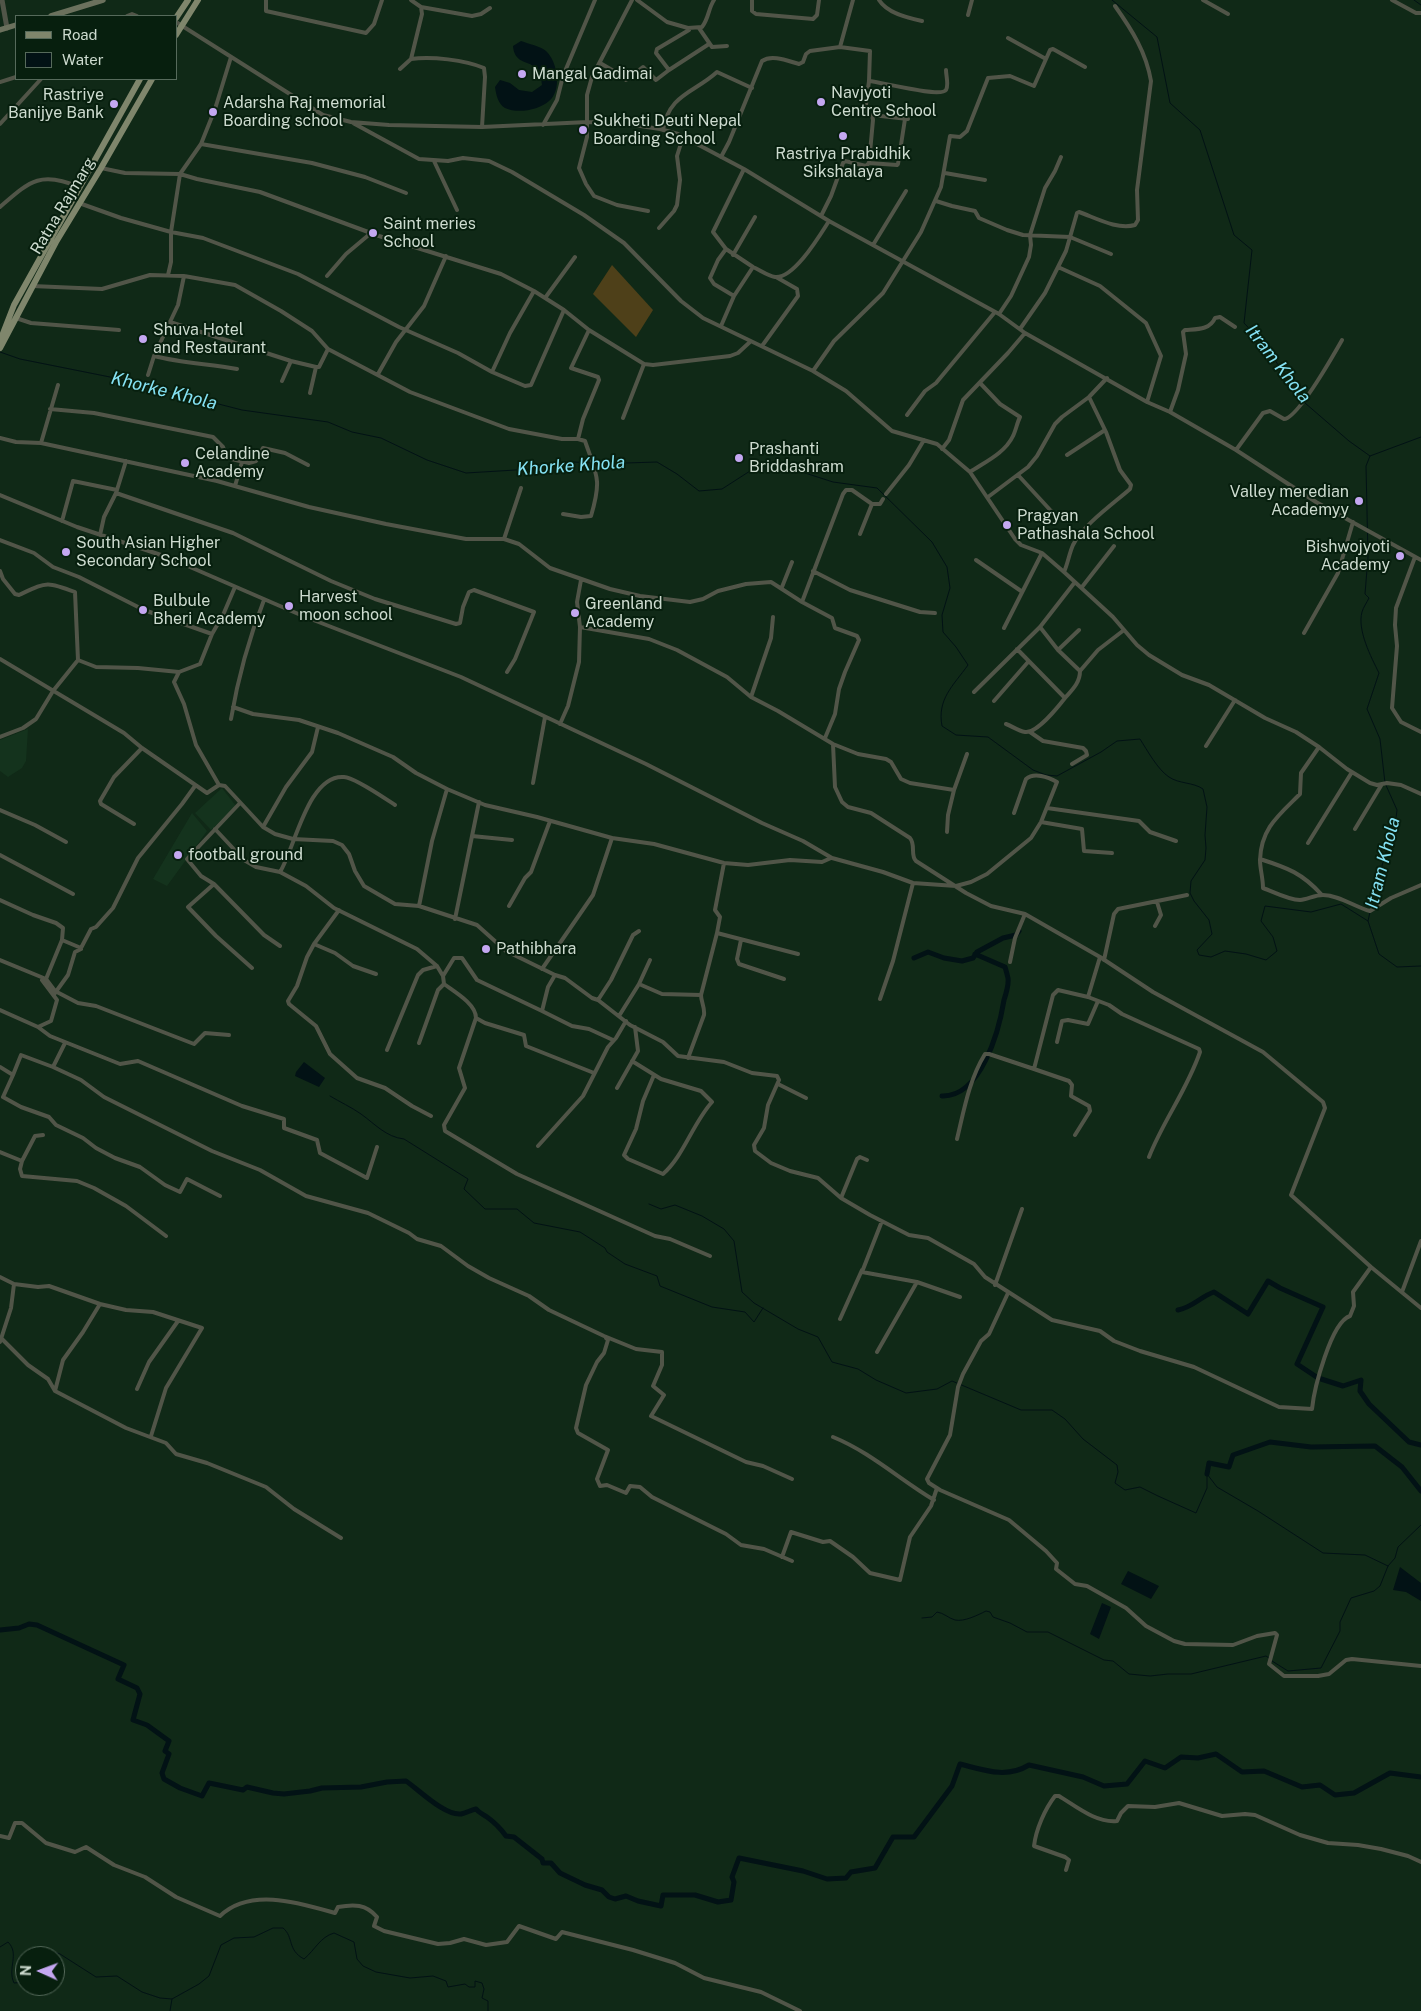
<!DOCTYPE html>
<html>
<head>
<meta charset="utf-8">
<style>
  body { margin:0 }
  #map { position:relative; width:1421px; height:2011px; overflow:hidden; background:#102917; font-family:"Public Sans",sans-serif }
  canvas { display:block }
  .legend { position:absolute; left:15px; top:15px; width:162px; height:65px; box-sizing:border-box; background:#071f0e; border:1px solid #566a5b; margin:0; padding:6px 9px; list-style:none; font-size:15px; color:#cddbcf }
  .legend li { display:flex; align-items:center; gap:10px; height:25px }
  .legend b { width:25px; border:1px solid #566a5b }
  .north { position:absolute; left:15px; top:1946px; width:50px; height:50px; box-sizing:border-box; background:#071f0e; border:1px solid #566a5b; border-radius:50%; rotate:272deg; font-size:14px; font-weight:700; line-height:20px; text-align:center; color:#cddbcf }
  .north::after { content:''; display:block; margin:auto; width:18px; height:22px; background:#c4a7f1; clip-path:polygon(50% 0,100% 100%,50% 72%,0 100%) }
</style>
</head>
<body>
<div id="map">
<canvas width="1421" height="2011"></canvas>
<ul class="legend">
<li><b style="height:6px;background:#7f866c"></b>Road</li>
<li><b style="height:14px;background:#021215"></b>Water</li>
</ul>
<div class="north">N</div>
</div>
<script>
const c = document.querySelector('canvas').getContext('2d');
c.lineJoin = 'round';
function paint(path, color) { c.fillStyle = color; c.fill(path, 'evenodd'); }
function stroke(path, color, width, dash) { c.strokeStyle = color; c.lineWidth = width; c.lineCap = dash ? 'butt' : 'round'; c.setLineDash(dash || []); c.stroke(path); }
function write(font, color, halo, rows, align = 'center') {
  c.font = font + ' "Public Sans",sans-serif'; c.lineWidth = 4; c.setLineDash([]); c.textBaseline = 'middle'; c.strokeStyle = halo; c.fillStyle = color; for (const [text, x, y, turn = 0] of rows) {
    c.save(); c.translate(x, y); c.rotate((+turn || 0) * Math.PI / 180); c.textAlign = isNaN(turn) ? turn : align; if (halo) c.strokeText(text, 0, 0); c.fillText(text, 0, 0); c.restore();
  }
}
paint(new Path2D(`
  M28,729L26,761L22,768L8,777L0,771V740Z
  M222,788L236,806L211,830L195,813Z
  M192,813L207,831L167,886L153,879Z`), '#14331d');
paint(new Path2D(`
  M612,265L653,310L636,337L593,294Z`), '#4e4019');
paint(new Path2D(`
  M521,41C529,44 540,46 546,51C558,62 562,91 549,101C539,110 518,114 505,108C498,104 496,94 495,87L500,80L510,83L519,90L532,92L542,85C541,54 515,71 513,46Z
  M304,1062L325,1078L319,1087L295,1076L296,1072Z
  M1400,1567L1421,1583V1601L1406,1592L1393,1590Z
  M1128,1571L1159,1586L1151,1599L1121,1584Z
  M1102,1603L1111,1607L1099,1639L1090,1634Z`), '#021215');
stroke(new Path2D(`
  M1112,0L1157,37L1170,103L1200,130L1234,235L1252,250L1244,323L1264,344L1302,400
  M1414,0L1421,5
  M0,352L20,359L125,380L242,410L328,422L352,432L381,438L427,460L466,473L532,469L574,462L591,463
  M1305,403L1349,441L1370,456L1366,466L1368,557L1365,594L1369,598C1367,602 1363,608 1362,612C1357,630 1371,657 1379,673L1367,709L1380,739L1385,783L1397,810L1395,826L1384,858L1371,909
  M1370,456L1421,437
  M595,464L657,462L677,474L699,491L722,489L750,471L774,463L833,482L877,488L932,542L947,567L950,588L942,615L943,632L956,647L968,665C953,686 937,699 942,726L956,735L988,737L1033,770L1046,775L1057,776L1101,752L1117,741L1140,739C1147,750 1158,770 1169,777C1179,784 1193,782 1203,789L1207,807L1205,835L1206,848L1205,860L1191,881L1190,893L1194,901L1209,920L1212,934L1197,950L1199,955L1211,957L1225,951L1246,954L1266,960L1277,951L1273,937L1261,921L1265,906L1311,912L1341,904L1368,921
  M1370,912L1368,921L1379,954L1397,967L1421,966
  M330,1096C340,1102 351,1107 361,1114C375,1124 386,1137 404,1139L468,1179L464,1189L485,1209H517L534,1223L580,1232L605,1248L607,1252L625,1264L657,1276L660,1286L712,1307L745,1312L754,1322L763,1308
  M649,1204L661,1209L675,1205L702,1216L724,1229L734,1241L742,1292L754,1303L798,1329L818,1337L832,1362L858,1369L876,1380L906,1393L937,1389L952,1381L1021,1410H1052L1065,1419L1083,1439L1117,1465L1118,1472L1115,1483L1125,1490L1140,1487L1158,1496L1196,1513L1207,1488V1474L1217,1487L1258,1511L1323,1553L1365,1555L1388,1566
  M922,1618L932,1617L937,1612C944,1613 948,1618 955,1620C964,1622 978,1615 986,1611L990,1612L993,1617L1010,1623L1027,1632H1048L1104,1660L1113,1661L1129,1674L1150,1676L1168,1674H1191L1266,1656L1269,1658
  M1272,1661L1288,1671L1321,1668L1340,1631V1622L1351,1598L1374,1591L1380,1586L1388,1566L1395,1558L1398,1547L1421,1525
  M0,1947L8,1942C20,1954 7,1968 14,1983L25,1982
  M31,1956L34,1951L46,1949L60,1954L96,1977L117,1976L142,1992L160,1998L172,1999L199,1984L209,1976L221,1945L234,1938L254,1937L273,1928H283C294,1937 287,1950 304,1959C315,1950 320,1937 334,1933L354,1942L357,1959L363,1966L376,1972L410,1978L433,1976L446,1981L448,1987L465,1984L469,1987H475V1981L482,1983L484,1989L482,1998L488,2001V2011
  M34,1986H35
  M170,2011L172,1999`), '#021215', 1);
stroke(new Path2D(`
  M914,958L928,952L944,958L962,961L973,958L977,952L1003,938L1016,935L1019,931
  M942,1096C981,1097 999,1031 1004,1000C1006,994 1009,985 1008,978C1007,974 1006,970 1005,967L975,954
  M1178,1310C1193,1307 1200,1297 1214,1292L1248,1314L1268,1281L1280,1288L1323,1307L1297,1364L1318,1378L1343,1386L1361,1380L1360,1391L1369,1404L1409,1442L1421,1445
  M1207,1474L1209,1463L1229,1467L1233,1455L1270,1442L1311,1447L1375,1446L1402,1467L1421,1491
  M0,1630L19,1628L29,1624L37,1625L124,1665L118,1679L137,1688L140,1694L133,1720L147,1725L169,1741L165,1751L169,1754L162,1773L164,1779L180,1788L202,1796L209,1783L243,1790L247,1787L273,1793L284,1794L310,1791L322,1788L361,1787L387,1782L406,1781C419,1790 445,1816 461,1814C466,1813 471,1810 476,1809C479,1813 483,1814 487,1817C494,1822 501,1829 506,1836L514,1837L542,1859L543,1863H551L560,1873L585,1885L602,1890L609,1897L615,1899L626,1896L638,1901L661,1906L663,1895H695L718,1902L731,1900L734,1882L732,1877L739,1858L803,1871L827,1879L846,1878L851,1872L875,1868L893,1837H914L952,1786L960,1764C984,1770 1006,1779 1029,1765L1083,1777L1104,1786L1127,1784L1145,1761L1165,1768L1181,1757L1198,1758L1216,1754L1242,1772L1264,1771L1302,1787L1320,1785L1335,1795L1354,1793L1390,1773L1421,1777`), '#021215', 5);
stroke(new Path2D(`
  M266,0V11L366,33L374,24L382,0
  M411,0L421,7L472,16L481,14L490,8
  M632,0L592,77L587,95V137L579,168L586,184L594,196L617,205L648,211
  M752,0V11L756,14L813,19L817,15L819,0
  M879,0C887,13 907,18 922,21
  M1203,0L1228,14
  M1392,0L1416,13H1421
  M968,15L972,0
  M127,16L132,14L137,16
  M176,22L323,115L351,122L389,125L482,127L588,122L627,124L660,129L678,134L744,169L829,221L999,314L1025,333L1147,402L1170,412L1236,450L1316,502L1421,560
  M688,28L702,27C709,18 708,9 714,0
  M699,28L712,47L727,46
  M840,47L870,51L869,81C881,82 941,98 946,90C949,85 946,76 946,70
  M411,59C431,56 465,60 484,68L485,77L482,127
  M1046,59L1050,50L1053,49L1085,67
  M600,63L619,74L626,80L643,67L656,80L669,70L656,53L657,49L689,30L688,28L667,22L637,0
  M400,69L411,59L422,14L421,7
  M669,70L709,44
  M0,82L16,77
  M872,115L908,119
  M353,123L419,159L448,161L463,158L489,161L512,172L584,215L624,243L681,301L703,318L813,371L846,391L892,431L937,444L970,472L1015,539L1021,545L1042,553L1064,572L1113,617L1137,645L1149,655L1182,675L1209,685L1265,718L1296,732L1319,747L1347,769L1370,783L1377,785L1387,783L1401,785L1421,794
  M0,124L41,79
  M543,125L557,100L563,76L595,0
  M663,130C669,94 694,93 717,72L752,88
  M201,144L312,163L365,177L406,193
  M721,157L729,142L762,61C772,54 788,61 799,64L803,62L806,54L810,51L840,47L853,0
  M434,161L457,210
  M869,163L897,165L898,164L905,119
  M101,168L125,173L180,174L197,179L260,192L379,236L501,274L534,291L564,310L589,330L644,364L653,365L730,356L738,353L751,341
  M945,173L985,180
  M936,201L952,206L975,211L979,218L1007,230L1023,235L1070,237L1111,254
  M79,203L121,218L171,232L203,238L298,274L399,327L458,353L492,372L525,386L531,385L564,310
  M0,207C29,182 40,170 79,187
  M821,216L831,196L843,163L845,161L866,166L869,163L873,120L872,115L865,112L869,81
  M659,228L674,211L677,205L680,180L677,156L683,137
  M873,245L906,191
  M726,249L753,267
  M733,255L755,217
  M1058,267L1100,286L1146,323L1161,356L1147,402
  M168,275L171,262V232L180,174L201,144L215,109L231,57
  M327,276L346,254L371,233
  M32,286L102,289L150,275L184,276L235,285L281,311L312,331L328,349L410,392L509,429L562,439H578L585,441C597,476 602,479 591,516L581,517L563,514
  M734,296L714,284L710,278L718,260L726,249L713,232L744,169
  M545,298L575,257
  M999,314L1011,296L1029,257L1031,245L1030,235L1045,188L1055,171L1061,157
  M16,318L31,323L119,330
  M170,322L291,361L316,367H319L328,349
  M721,326L734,296L753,267C760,270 768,276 775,277C794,279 820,235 829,221
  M1020,329L1045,293L1066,251L1077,213L1079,212C1096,218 1117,230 1135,225L1138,220L1137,190L1151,81C1146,52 1132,30 1115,6
  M762,346L798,296L797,289L776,277
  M154,356C181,363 210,364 237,369
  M813,371L834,341L883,293L921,232L941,187L950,136L960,137L967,131L988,78L1010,76L1034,86L1046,59L1008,38
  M492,372L510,333L534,291
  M378,374L396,342L424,306L446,256
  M148,375L154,356L178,305L184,276
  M282,381L291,361
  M310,393L316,367
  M50,409L94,413L213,437L223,447L227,458L249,463L256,461L263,448L285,453L308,465
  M1170,412L1178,390L1186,354L1183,332L1185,330C1197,329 1210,330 1215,318L1220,317L1235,327
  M907,415L925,391L936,383L995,312
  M623,418L644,364
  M0,438L16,442L41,443L217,481L309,507L386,524L466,539H504L519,544L550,568L610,589L640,596L690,602L703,599L718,591L746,584L771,582L802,602L843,494L846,490H852L872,504H880L883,499
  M578,439L583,419L599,380L598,377L571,368L589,330
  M41,443L58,385
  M942,449L949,440L963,400L1008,353L1025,333
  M1236,450L1263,413L1270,411L1284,419C1298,418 1334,354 1342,340
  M1067,455L1105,430
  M970,472C985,462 1005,453 1013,436C1016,430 1017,423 1020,417L1000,404L980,383
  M1018,475L1052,512
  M235,486L242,462
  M116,493L233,533L331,581L375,599L456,624L460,623L463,607L469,592L474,590L534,612L515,659L507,672
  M886,494L909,465L924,440
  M0,495L77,527L167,557L303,616L461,677L646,764L762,823L803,841L832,858L883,872L913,883L956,886L971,882L987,874L1031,838L1041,822L1057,782C1048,777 1034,772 1026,779L1014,813
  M988,497L1028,467L1037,456L1055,424L1062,417L1089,397L1107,378
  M62,521L73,481L117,490
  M860,534L872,504
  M100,535L104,517L116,493L126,461
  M504,539L521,488
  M0,540L34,553L53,567L79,577L144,610L212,634
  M1415,557L1396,608L1395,625L1397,646L1392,708L1401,722L1421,732
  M976,560L1021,591
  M0,571L3,579L15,594L19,595C47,582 46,581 75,592L78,660
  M813,571L850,590L920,612L935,613
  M1064,572C1068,563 1069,554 1073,545C1083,525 1113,504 1130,489L1131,485L1120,470L1106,432L1089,397
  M782,587L792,562
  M1082,587L1114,546
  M802,602L832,618L835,628L857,636L859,640L845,672L839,689L835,714L825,738
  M580,627L649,639L677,650L727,677L751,697L778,711L833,744L858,754L886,759L891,762L901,779L910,783L954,790L948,815L947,832
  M1040,627L1058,650L1080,671L1098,650L1124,630
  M1004,628L1042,553
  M1304,633L1338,573L1353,522
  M1058,650L1079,630
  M0,659L124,733L142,748L207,793L219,785L225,786L263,827L275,834L293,839L333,841L342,845L349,854L355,871L364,886L395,904L419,906L477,925L506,951L555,975L565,978L592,998L598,1000L630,1025L663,1042L678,1056L724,1062L752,1073L777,1076L779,1080L768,1105L764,1128L754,1145L755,1151L771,1163L790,1171L818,1178L841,1198L870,1215L909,1235L928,1238L974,1264L985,1277L1052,1320L1100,1331L1114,1341L1140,1351L1194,1367L1279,1407L1312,1409C1314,1389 1331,1322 1350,1316L1354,1306L1353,1292L1371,1267
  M974,692L1040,627L1075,582
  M751,697L771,638L773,617
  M1065,698C1072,690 1080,683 1080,671
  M994,701L1028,662
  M233,707L253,714L299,720L338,733L393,757L416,773L447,789L485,805L537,817L612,838L654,844L724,863L748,865L790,860L822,862L831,858
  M231,719C238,678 249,638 264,600
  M560,724L568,706L579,662L580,627L577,602L581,580
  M1006,724C1012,726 1018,731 1025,732C1036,734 1058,707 1065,698L1017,649
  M1030,732L1043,741L1083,748L1086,751L1087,755L1072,764
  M0,737L23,728L36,719L53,691L78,660L96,667L138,668L179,672
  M833,744L835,787L842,802L848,807L871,813L910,838C916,845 910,855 916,861L966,893L991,906L1025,914L1100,957L1153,992L1263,1052L1323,1102L1325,1108L1291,1195L1371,1267L1421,1308
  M1206,746L1235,700
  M1319,747L1301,773L1300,794C1279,815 1261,828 1260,860C1260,869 1263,878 1263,888C1274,892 1288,900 1300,900C1308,899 1315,895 1323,895C1339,895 1355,907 1370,911L1391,898L1421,885
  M533,783L545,717
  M219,785L196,745L184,704L174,682L179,672L200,664L212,634L223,615L235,587
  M954,790L967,754
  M240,803L187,859L201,876L214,884L264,935L280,946
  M395,805C384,798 356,778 344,777C308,774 295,848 280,872L306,886L334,908L417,949L437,966L443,976L444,984C455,992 476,1004 476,1018L459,1068L465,1088L444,1125L445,1131L517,1174L655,1236L670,1239L710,1256
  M1047,808L1139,821L1150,832L1176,841
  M0,810L35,825L66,842
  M1041,822L1082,829L1084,851L1112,853
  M134,824L101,804L100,801L114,777L142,748
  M263,827L286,787L312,752L318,727
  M215,829L244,860L256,867L280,872
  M1355,829L1382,784
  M472,836L512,840
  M1308,843L1352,772
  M0,855L73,894
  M1260,859C1288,868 1302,873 1322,895
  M214,884L188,907L216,936L252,968
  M0,900L33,915L56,923L63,928L62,940L81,948L91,929L96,927L113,908L138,858L182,804L195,786
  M419,906L432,841L447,789
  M509,906L525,878L531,872L550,821
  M339,910L314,944L307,957L297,986L288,1001L289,1004L316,1026L330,1054L357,1078L385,1088L412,1106L431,1116
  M455,919L479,802
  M1155,926L1161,915L1157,902
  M717,933L720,917L715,910L724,863
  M741,940L737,959L739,964L784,979
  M314,944L335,953L353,966L376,974
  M0,960L46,979L55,991L78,1003L96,1006L194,1044L205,1033L229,1035
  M1104,960L1114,914L1118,909L1187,895
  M1010,962L1015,938L1025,914
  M542,969L593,895L612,838
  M443,976L454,958H462L477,980L542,1011L548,987L555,975
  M639,984L650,960
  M55,993L68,975L75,952L81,949
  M1088,997L1100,957
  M880,999L893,961L913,883
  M598,1000L611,980L633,935L639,931
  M0,1010L38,1027L50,1036L120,1064L138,1061L242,1106L284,1119V1128L317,1140L320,1153L367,1178L377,1147
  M542,1011L572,1026L589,1029L613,1040
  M619,1016L639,984L662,994L701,995L717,933L798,954
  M476,1018L485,1023L524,1035L526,1046L594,1073
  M38,1027L51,1021L57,1000L42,980L46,979L62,940
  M1057,1042L1062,1021L1068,1020L1088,1024L1098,1001
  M419,1043L438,990L444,984
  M387,1050L418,975L423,970L437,966
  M688,1058L704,1015C705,1007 701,1002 701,995
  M632,1061L661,1079L701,1091L712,1102C693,1123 683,1157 663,1174L628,1159L624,1155L636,1129L643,1101L654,1075
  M0,1067L13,1075L21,1055L53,1067L65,1043
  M53,1067L81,1080L104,1097L212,1151L260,1170L306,1196L368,1213L409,1233L417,1239L441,1246L468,1266L489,1278L529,1296L549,1310L604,1336L636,1349L662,1352V1365L653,1386L664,1395L651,1416L746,1462L763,1466L792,1479
  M13,1075L3,1097L21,1107L49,1117L56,1125L83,1138L96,1148L115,1158L140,1167L165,1185L180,1192L187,1179L220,1196
  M778,1084L806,1098
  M617,1088L638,1051L635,1027
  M1075,1135L1090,1111L1089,1106L1071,1096L1072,1085L1069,1081L1034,1069L1053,995L1058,990L1088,997L1109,1005L1122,1014L1199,1049L1200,1052C1187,1090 1163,1121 1149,1157
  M957,1139C964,1110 969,1080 985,1054H989L1034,1069
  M538,1146L583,1096L608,1047L616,1038L626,1021
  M0,1152L22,1161L35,1136L43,1135
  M22,1161L20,1169L22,1176L77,1181L94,1188L126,1206L166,1236
  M841,1198L857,1159L860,1157L867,1160
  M0,1277L14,1284L38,1287L49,1286L100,1304L126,1310L153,1312L202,1328L166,1388L151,1436
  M917,1282L960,1297
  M995,1285L1022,1209
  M1402,1292L1421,1241
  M1008,1293L989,1334L981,1341L963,1374L958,1387L950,1435L927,1479L929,1483L940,1490L1009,1520L1046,1551L1057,1563L1056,1569L1075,1584L1087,1586L1126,1608L1146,1626L1174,1641L1185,1644L1233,1645L1257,1636L1275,1633L1277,1635L1269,1664L1284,1676H1318L1329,1674L1346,1660L1352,1659L1421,1666
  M840,1319L862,1270
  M606,1338L608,1340L604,1353L597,1362L586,1385L576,1428L578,1433L608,1450L597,1479L600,1486L607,1485L626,1493L630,1486L640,1487L652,1497L726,1534L741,1545L764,1549L792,1561
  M2,1339L28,1365L48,1379L55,1391L126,1428L166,1443L176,1454L207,1463L266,1487L294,1509L341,1538
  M0,1342L11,1308L14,1284
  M877,1352L917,1282L862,1272L882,1221
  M137,1389L149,1362L178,1321
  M55,1391L63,1360L83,1332L100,1304
  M833,1437C870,1452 899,1479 934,1500
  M782,1557L791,1532L823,1542L830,1541L853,1557L870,1573L900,1580L910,1537L931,1506L937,1488
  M0,1836L9,1838L15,1823H22L46,1843L75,1852L86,1847L114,1865L145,1877L176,1897L220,1916C250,1887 300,1903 335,1913L338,1907C354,1904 366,1904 377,1917L374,1926L384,1931L438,1944L450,1943L464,1939L486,1945L507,1942L519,1926L556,1939L562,1932L633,1950L675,1963L704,1978L761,1992L800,2011
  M1066,1870L1069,1860L1065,1857L1034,1846C1036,1829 1045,1809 1055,1796H1059C1077,1807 1096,1823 1117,1821L1121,1813L1128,1806L1155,1807L1179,1803L1222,1816L1245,1814L1255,1815L1300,1835L1328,1843L1358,1845L1381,1849L1408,1856L1421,1862`), '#515548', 4);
stroke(new Path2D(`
  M2,0L7,28`), '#515548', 5);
stroke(new Path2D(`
  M51,16L103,0
  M0,30L16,25`), '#6b715d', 5.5);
stroke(new Path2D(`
  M176,18L188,0
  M176,35L198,0
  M0,341L14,305L140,79
  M0,348L56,242L101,168L152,79`), '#7f866c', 6);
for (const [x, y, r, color] of [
  [522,74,5,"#c4a7f1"],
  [821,102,5,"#c4a7f1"],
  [114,104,5,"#c4a7f1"],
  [213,112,5,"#c4a7f1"],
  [583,130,5,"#c4a7f1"],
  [843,136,5,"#c4a7f1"],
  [373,233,5,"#c4a7f1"],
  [143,339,5,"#c4a7f1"],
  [739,458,5,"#c4a7f1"],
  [185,463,5,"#c4a7f1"],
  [1359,501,5,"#c4a7f1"],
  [1007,525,5,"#c4a7f1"],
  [66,552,5,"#c4a7f1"],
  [1400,556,5,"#c4a7f1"],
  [289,606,5,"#c4a7f1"],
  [143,610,5,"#c4a7f1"],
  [575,613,5,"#c4a7f1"],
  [178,855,5,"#c4a7f1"],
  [486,949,5,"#c4a7f1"]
]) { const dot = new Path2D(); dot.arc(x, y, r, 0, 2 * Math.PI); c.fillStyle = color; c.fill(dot); stroke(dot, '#071f0e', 2); }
write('16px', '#cddbcf', '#071f0e', [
  ["Mangal Gadimai",532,74],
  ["Navjyoti",831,93],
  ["Centre School",831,111],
  ["Rastriye",104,95,"right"],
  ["Banijye Bank",104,113,"right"],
  ["Adarsha Raj memorial",223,103],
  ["Boarding school",223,121],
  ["Sukheti Deuti Nepal",593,121],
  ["Boarding School",593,139],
  ["Rastriya Prabidhik",843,154,"center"],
  ["Sikshalaya",843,172,"center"],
  ["Saint meries",383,224],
  ["School",383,242],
  ["Shuva Hotel",153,330],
  ["and Restaurant",153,348],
  ["Prashanti",749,449],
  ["Briddashram",749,467],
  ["Celandine",195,454],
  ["Academy",195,472],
  ["Valley meredian",1349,492,"right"],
  ["Academyy",1349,510,"right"],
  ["Pragyan",1017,516],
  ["Pathashala School",1017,534],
  ["South Asian Higher",76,543],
  ["Secondary School",76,561],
  ["Bishwojyoti",1390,547,"right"],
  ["Academy",1390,565,"right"],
  ["Harvest",299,597],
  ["moon school",299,615],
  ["Bulbule",153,601],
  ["Bheri Academy",153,619],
  ["Greenland",585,604],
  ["Academy",585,622],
  ["football ground",188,855],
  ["Pathibhara",496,949]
], 'left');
write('16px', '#cddbcf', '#071f0e', [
  ["Ratna Rajmarg",63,206,-59]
]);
write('italic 18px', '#85e2f4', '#071f0e', [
  ["Itram Khola",1278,364,52],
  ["Khorke Khola",164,391,14],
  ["Khorke Khola",571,466,-4],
  ["Itram Khola",1383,863,-76]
]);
</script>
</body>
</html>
